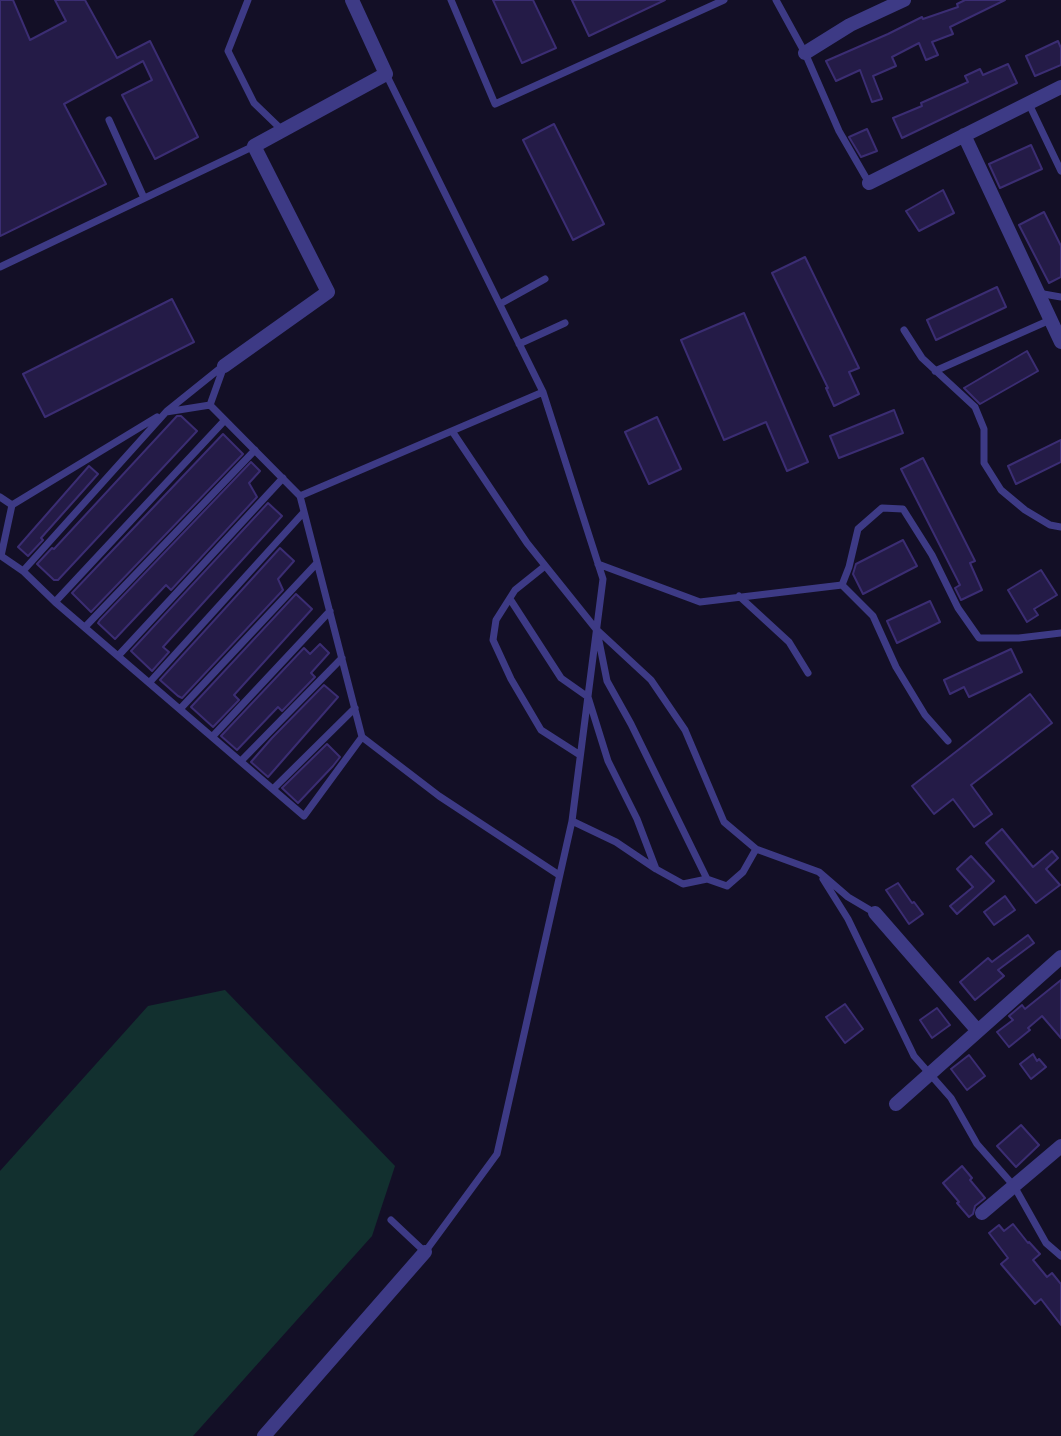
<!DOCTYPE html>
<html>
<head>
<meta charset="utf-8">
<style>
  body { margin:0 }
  canvas { display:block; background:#130f26 }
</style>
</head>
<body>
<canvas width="1061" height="1436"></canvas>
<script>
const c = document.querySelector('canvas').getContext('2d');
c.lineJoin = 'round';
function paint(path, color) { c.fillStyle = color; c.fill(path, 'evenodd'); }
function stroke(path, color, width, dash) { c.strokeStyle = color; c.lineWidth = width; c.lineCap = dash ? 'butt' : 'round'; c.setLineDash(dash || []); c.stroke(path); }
paint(new Path2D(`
  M225,990L395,1166L372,1236L193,1436H0V1171L148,1006Z`), '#12302f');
const building = new Path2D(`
  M0,0H13L30,40L66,21L55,0H85L117,58L150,41L198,137L155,159L122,95L152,80L143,61L64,104L106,184L0,236Z
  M493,0H533L556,48L522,63Z
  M572,0H665L589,36Z
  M965,0H1005L950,27L953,34L932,42L938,55L926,60L919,43L892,57L896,66L873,76L882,99L872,102L860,70L836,81L826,61L888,34L922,17L923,19L958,7L957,4Z
  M1058,41L1061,48V65L1035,76L1026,56Z
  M1008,64L1017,83L902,138L893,118L922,106L921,103L968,82L965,76L980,69L983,75Z
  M554,124L604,224L573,240L523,140Z
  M867,129L877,151L861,157L849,137Z
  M1031,145L1042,169L1000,188L989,164Z
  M943,190L954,213L919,231L906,211Z
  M1044,212L1061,246V277L1049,283L1019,225Z
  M805,257L859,368L849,372L859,394L834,406L826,388H828L772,273Z
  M997,287L1006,307L936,340L927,320Z
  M172,299L194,342L45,417L23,374Z
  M744,313L808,462L787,471L766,422L724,440L681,340Z
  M1027,351L1038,371L980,404L964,388Z
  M894,410L903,433L839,458L830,436Z
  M177,416H181L197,431L58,580H54L37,564L52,548L54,549Z
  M657,417L681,469L649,484L625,432Z
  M223,434L243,454L91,612L72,593Z
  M1061,440V462L1016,484L1008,466Z
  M923,458L975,561L970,563L982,590L961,600L955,588L960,585L901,469Z
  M251,462L260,471L249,483L257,497L171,590L166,585L115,639L98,623L100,620Z
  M89,466L98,474L41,538L43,540L28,556L18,547Z
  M268,503L282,516L163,647L169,652L152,671L131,651Z
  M903,540L917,566L863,594L853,574L856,564Z
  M280,548L294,561L278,579L283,590L182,698L178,696L160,680Z
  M1041,570L1057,595L1034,609L1038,615L1027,622L1008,590Z
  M296,594L312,609L234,695L239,700L213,727L191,707Z
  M930,601L940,622L897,643L887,621Z
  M320,644L329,653L311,673L315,677L282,711L278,707L237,750L221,736L304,648L310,654Z
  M1011,649L1022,672L969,697L964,687L950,694L944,680Z
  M324,685L338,697L268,777L251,762L272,738Z
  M1030,694L1052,723L971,785L992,814L974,827L953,799L934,814L912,786Z
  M327,744L340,757L333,766L298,803L282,788Z
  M1002,829L1033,867L1052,851L1058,858L1046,869L1060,885L1036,903L986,843Z
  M971,856L994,881L957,914L950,906L973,887L957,869Z
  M898,883L912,903L914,902L923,914L909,924L886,890Z
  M1005,896L1015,910L994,925L984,912Z
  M1028,935L1034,943L998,970L1004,976L975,1000L960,982L988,958L992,962Z
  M1061,980V1038L1042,1016L1028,1028L1030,1030L1009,1047L997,1032L1013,1020L1009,1016L1022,1005L1025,1009Z
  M845,1004L863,1029L845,1043L826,1017Z
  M937,1008L950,1025L932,1038L920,1020Z
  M1033,1054L1037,1061L1039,1059L1046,1067L1031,1079L1020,1064Z
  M969,1055L985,1076L967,1090L951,1069Z
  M1021,1125L1039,1145L1016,1167L997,1146Z
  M962,1166L972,1178L970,1180L985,1198L975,1206L973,1214L969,1217L957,1203L959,1202L943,1183Z
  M1013,1224L1028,1243L1029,1242L1040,1254L1033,1260L1047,1277L1052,1273L1061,1284V1325L1041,1299L1035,1304L1001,1264L1008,1258L989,1233L999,1225L1004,1231Z`);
paint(building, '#241b47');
stroke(building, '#3b2d73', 2);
stroke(new Path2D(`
  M248,0L228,51L254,103L282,130
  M451,0L495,104L724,0
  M776,0L805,53L839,131L869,183
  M386,74L543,392L603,579L572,821L497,1154L425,1252L391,1220
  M1029,104L1061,171
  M109,120L144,198
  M0,267L254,146
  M1038,293L1061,297
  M500,304L545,279
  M904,330L922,358L975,407L984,429V463L1001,490L1025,510L1050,525L1061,527
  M519,344L565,323
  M224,366L210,405L300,496L543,392
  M935,371L1050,320
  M167,411L223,366
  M452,431L527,543L596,629L651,680L685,730L724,822L756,849L819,872L848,897L875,913
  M0,497L12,505L1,556L23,571L55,602L304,816L362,737L300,496
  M12,505L157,417
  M598,564L700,602L842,585L849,567L858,529L882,508L903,509L932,555L958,608L979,638H1019L1061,633
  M545,566L515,590L496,620L493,640L511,679L541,730L580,755
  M23,571L166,412L210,405
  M842,585L873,616L896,667L925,715L948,741
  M739,596L789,642L808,673
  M510,599L561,678L588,697L608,761L637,819L656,869L683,884L707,879
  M55,602L225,420
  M85,627L255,450
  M598,636L607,681L631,724L707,879L727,886L743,872L756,849
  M118,656L283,478
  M149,683L304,512
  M180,709L317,563
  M212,737L330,611
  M362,737L439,796L559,875
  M241,761L342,658
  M273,789L355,708
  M572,821L616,842L656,869
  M823,879L848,919L914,1056L951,1098L977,1144L1014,1186L1046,1243L1061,1256`), '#3d3a85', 7);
stroke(new Path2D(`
  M805,53L850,25L904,0
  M964,135L1061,342
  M869,183L1061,87
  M224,366L328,292L254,146L386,74L352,0
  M875,913L978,1031
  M896,1104L1061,957
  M982,1213L1061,1146
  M264,1436L425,1252`), '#3d3a85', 14);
</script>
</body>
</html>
